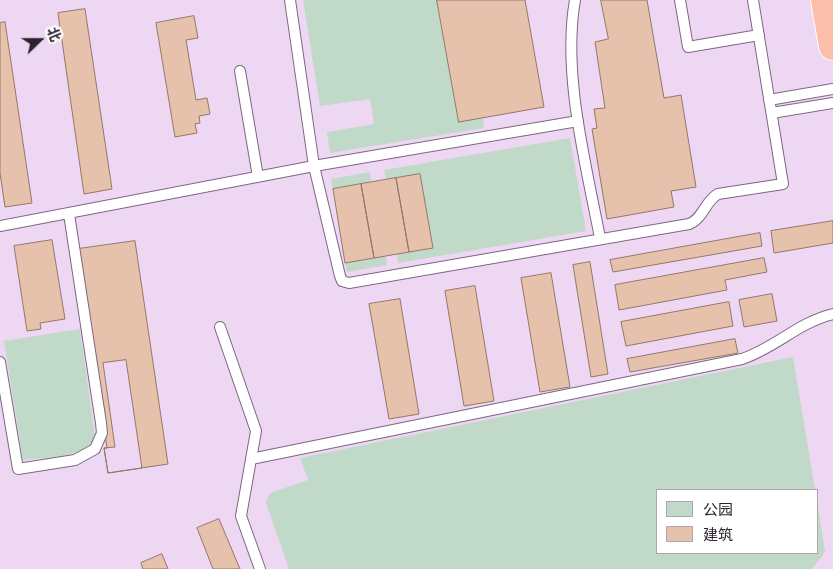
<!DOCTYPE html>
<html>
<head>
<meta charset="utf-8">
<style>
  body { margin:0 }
  #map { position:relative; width:833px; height:569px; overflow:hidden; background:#eed7f3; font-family:Lato,"Noto Sans SC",sans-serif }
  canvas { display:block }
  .legend { position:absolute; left:656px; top:489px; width:162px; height:65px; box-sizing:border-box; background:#fff; border:1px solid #aba7ab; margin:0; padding:6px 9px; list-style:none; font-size:15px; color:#2c232e }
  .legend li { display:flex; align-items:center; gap:10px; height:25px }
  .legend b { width:25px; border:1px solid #aba7ab }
  .north { position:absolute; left:15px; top:15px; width:50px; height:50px; -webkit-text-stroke:4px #fff; paint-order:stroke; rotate:68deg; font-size:14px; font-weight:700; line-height:20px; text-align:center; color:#2c232e }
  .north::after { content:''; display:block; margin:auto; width:18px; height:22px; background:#2c232e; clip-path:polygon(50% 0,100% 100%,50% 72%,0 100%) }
</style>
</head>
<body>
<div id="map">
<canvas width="833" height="569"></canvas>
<ul class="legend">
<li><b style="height:14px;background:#c0d9c9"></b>公园</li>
<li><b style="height:14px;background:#e6c2ad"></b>建筑</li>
</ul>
<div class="north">北</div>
</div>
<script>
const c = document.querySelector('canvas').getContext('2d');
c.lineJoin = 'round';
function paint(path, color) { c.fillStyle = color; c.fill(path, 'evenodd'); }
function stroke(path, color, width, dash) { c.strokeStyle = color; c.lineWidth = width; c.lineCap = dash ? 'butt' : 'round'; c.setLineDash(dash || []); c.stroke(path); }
paint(new Path2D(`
  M303,0H437L459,121L483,118L484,128L330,153L327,132L374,124L370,99L320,106Z
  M570,138L586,231L398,263L397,254L433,248L420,174L386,180L384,170Z
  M370,172L371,182L333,189L331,179Z
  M386,256L387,265L347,272L345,263Z
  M80,329L95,437C85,459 44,457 23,460L4,341Z
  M793,357L815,490H657V553H817V500L825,552L812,569H289L266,503L270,493L308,480L300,458Z`), '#c0d9c9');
const building = new Path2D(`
  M437,0H525L544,107L459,122Z
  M601,0H647L664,98L681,95L696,187L671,191L674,207L607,219L592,129L597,128L594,109L605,108L595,42L608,39Z
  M85,9L112,189L84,194L58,13Z
  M194,16L198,38L186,40L196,100L207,98L210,114L199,116L200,123L195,124L197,133L175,137L156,23Z
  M5,22L32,203L5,207L0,173V23Z
  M420,174L433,248L409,252L396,178Z
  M396,178L409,252L374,258L361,184Z
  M361,184L374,258L345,263L333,189Z
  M833,221V243L774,253L771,231Z
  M760,233L762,246L613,272L610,260Z
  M52,240L65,319L40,323L41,329L27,331L14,246Z
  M135,241L168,464L108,473L104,448H107L78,249Z
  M764,258L767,272L725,280L727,290L619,310L615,285Z
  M590,262L608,374L591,377L573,265Z
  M551,273L570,387L540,392L521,278Z
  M475,286L494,401L464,406L445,291Z
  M772,294L777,321L744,327L739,300Z
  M400,299L419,414L389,419L369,304Z
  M729,302L733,326L626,346L621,322Z
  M735,339L738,353L630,372L627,359Z
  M126,360L142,468L108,473L104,448L115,447L103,363Z
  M219,519L240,569H213L197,528Z
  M162,554L168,569H143L141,563Z`);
paint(building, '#e6c2ad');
stroke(building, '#947766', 1);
const service = new Path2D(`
  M290,0L314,166L340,276L342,281L349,283L689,224C703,219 705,201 718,194L783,184L753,0
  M575,0C562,74 586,164 600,238
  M680,0L688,47L759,35
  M240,71L258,177
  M769,100L833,89
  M772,113L833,103
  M0,226L314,166L578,121
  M220,327L256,431L241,516L260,569
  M0,362L18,469L75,460L95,449L102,433L101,423L69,214
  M251,459L742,359C775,348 799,322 833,314`);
const trunk = new Path2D(`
  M825,0L833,46`);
stroke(service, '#7c6881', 12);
stroke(trunk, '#fff', 30);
stroke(service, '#fff', 10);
stroke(trunk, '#fabeaa', 28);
</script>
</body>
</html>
